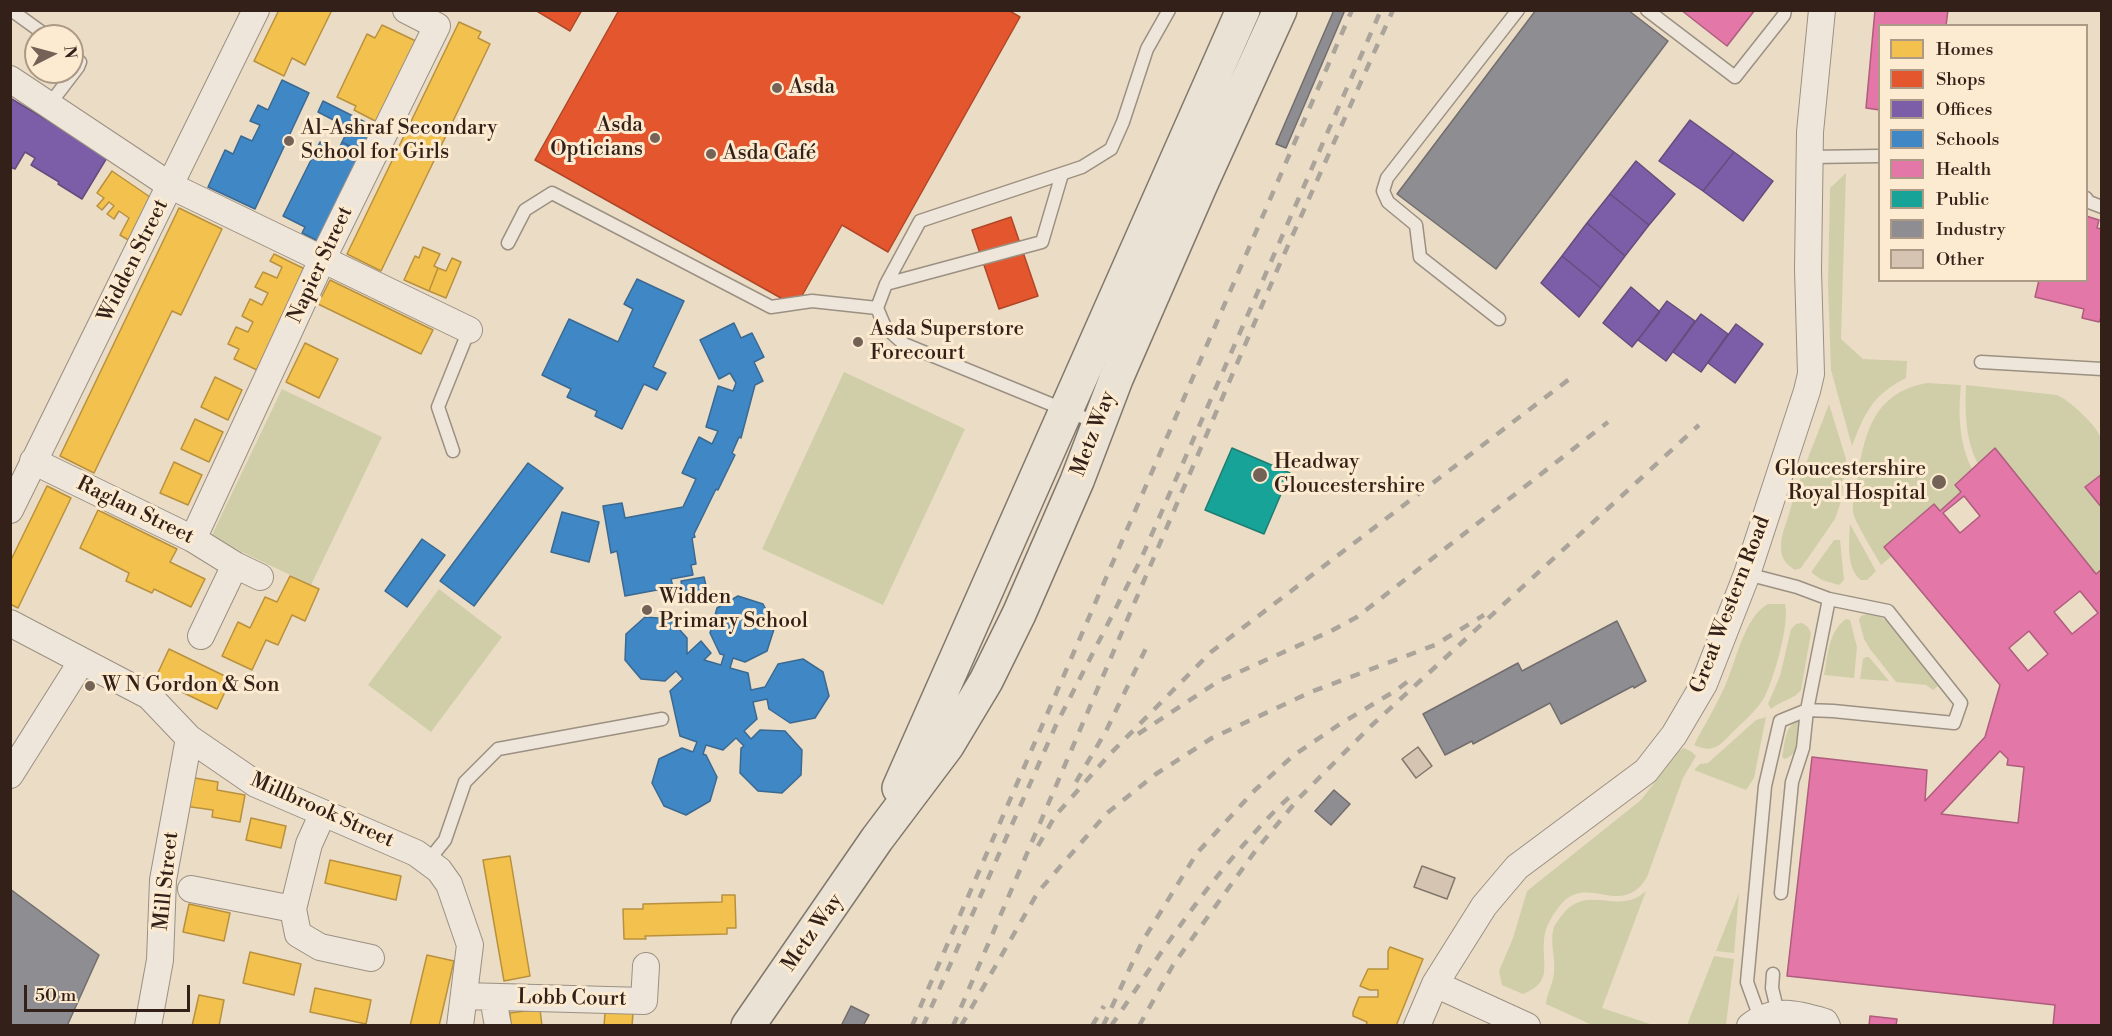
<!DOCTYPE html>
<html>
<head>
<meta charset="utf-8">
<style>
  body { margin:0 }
  #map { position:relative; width:2112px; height:1036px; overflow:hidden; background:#ebdcc5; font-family:"Libre Bodoni",serif }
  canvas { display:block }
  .frame { position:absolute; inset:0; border:12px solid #332119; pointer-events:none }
  .legend { position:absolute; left:1878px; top:24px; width:210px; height:258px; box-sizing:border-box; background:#fcebd0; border:2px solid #ac9a87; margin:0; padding:8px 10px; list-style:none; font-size:18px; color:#332119 }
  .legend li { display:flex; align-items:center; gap:12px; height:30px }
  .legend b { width:30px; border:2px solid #ac9a87 }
  .north { position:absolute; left:24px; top:24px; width:60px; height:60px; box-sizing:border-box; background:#fcebd0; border:2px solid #ac9a87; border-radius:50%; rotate:84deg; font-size:16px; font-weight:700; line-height:24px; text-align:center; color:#332119 }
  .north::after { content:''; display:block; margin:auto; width:21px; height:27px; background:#736255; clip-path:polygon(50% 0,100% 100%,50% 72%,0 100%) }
  .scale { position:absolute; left:24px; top:985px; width:166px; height:27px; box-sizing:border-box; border:3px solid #332119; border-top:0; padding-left:8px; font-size:18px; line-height:21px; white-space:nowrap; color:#332119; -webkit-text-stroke:4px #fcebd0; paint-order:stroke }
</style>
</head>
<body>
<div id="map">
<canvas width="2112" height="1036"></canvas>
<div class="frame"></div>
<ul class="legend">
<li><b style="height:16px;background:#f2c14e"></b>Homes</li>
<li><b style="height:16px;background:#e4572e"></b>Shops</li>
<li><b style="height:16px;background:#7b5ea7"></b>Offices</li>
<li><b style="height:16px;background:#3f88c5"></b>Schools</li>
<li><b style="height:16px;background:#e377a8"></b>Health</li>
<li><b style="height:16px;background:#17a398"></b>Public</li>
<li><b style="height:16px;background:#8d8d92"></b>Industry</li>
<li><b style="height:16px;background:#d6c4b3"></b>Other</li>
</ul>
<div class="north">N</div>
<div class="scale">50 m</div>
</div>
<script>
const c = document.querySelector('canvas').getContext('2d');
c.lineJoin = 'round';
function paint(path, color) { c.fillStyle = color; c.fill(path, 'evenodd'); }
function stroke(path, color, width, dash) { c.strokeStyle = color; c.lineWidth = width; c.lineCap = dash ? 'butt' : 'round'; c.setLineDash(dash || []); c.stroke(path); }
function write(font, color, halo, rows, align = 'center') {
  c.font = font + ' "Libre Bodoni",serif'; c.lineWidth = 6; c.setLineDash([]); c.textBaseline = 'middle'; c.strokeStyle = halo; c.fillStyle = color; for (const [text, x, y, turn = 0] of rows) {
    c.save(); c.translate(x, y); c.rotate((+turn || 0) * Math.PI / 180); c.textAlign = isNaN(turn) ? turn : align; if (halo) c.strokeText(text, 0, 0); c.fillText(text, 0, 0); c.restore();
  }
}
paint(new Path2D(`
  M1846,173L1841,339L1863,359L1907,361L1906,378C1872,395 1865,413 1852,446L1831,370L1828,285L1830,188Z
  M844,372L965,429L883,605L762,549Z
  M1927,383L1961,385C1958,414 1959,443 1972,469L1955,485L1961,492L1940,511L1933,504L1885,546L1892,556L1881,565C1875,554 1854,521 1853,512C1852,500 1856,486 1858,475C1865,430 1876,392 1927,383Z
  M1966,385L2057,395C2069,400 2098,426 2101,439C2104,449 2101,463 2101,474L2085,487L2101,508V569L2096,574L1996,449L1978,464C1965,439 1965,412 1966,385Z
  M282,389L382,437L311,585L211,537Z
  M1829,404L1846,459L1841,501L1835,519L1801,568L1795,570C1787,565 1781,559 1781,548C1780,538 1785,527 1788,517C1799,478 1815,441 1829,404Z
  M1850,524L1876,571L1867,580H1861C1846,569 1849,541 1850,524Z
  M1834,540H1840L1844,580L1839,585L1822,580L1812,573V571Z
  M439,589L502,637L431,732L368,685Z
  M1768,604H1785C1790,623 1774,679 1764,698C1757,710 1746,719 1736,729C1721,743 1716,755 1694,745C1704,726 1716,706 1725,686C1736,662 1744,617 1768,604Z
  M1867,614L1881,617L1888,622L1938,686L1933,690L1926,685L1896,682L1870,649L1864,639L1859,620L1861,616Z
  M1846,619L1850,620L1857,647L1854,678L1824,675C1828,655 1828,632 1846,619Z
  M1802,623L1808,627L1811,633L1801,690C1795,699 1780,701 1771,709L1768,704L1780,676L1791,629L1796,624Z
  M1866,657H1869L1889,681L1860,679L1863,659Z
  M1766,717L1754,778L1746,790L1694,770L1700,764L1708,763L1756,720Z
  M1796,722H1802C1799,737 1801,753 1785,759L1782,757C1785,745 1784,728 1796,722Z
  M1684,748L1692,752L1696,756L1683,778L1647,877C1622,919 1589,874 1562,903C1553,914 1545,926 1544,940C1542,966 1553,982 1523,994L1502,985L1499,971L1513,938L1527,891L1641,800L1679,751Z
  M1646,891L1602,1008L1653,1025H1592L1546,1004C1547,993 1553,984 1554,973C1556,958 1549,942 1554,927C1556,923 1559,919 1562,915C1588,882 1618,917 1646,891Z
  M1739,893L1734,953L1716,951Z
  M1714,956L1734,959L1726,1025H1687Z`), '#d0cea9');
const homes = new Path2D(`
  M279,10H332L305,65L292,58L284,76L254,61Z
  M459,22L481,32L478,38L490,44L381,271L347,254Z
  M382,25L418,42L379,123L354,110L356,106L337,97L367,34L375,38Z
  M112,171L150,197L130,241L120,235L129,218L119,211L114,219L107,214L114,206L109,202L102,210L97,206L104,198L97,193Z
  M179,208L222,229L181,315L172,311L94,473L60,456Z
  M423,247L440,254L434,266L438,268L429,291L404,280L415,256L419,258Z
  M274,254L307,270L259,371L234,359L239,349L228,344L236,327L248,332L253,322L242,316L250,299L262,305L268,293L255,287L263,272L277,278L282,267L270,261Z
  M452,258L461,262L446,298L429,291L438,268L446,271Z
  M330,280L433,330L421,354L318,304Z
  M305,343L338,359L319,398L286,382Z
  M215,377L242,390L228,420L201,407Z
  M195,419L223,432L209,462L181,449Z
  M174,462L202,475L188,505L160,493Z
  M47,486L71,498L18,608L10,604V562Z
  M98,510L177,549L170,562L205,579L191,607L154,589L152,593L126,581L129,573L80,548Z
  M290,576L319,589L305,621L292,615L278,645L266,640L252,670L222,656L238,622L250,628L265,597L277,602Z
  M169,649L231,679L217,709L155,679Z
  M189,777L218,782L217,790L245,795L240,822L212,817L213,810L184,806Z
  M251,818L286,826L281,848L246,840Z
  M510,856L530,976L504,981L483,860Z
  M330,860L401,876L396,900L325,883Z
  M722,895H735L736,928H727V934L645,936L646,939H624L623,909H643V904L722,902Z
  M189,904L230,913L224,941L183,932Z
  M1390,947L1423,959L1396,1026H1366L1367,1022L1353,1016V1012L1359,997H1378V990H1370L1360,986L1368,969H1388V951Z
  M250,952L301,964L294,995L243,983Z
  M427,955L454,961L439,1026H410Z
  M315,988L371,1000L366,1024L310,1012Z
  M199,995L224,1000L219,1026H192Z
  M540,1009L542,1026H511L510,1013Z
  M605,1013H633L632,1026H604Z`);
paint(homes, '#f2c14e');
stroke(homes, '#b9913e', 1.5);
const shops = new Path2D(`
  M535,10H582L570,31Z
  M619,10H1008L1020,17L888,252L842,225L799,301L788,302L535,160Z
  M1011,217L1038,296L999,309L972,230Z`);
paint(shops, '#e4572e');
stroke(shops, '#af4728', 1.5);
const offices = new Path2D(`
  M10,98L108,156L82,199L58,184L59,182L31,165L35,158L25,152L15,169L10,167Z
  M1690,120L1734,152L1703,191L1659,161Z
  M1734,152L1773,181L1743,221L1703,191Z
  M1636,161L1675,194L1649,225L1610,194Z
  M1610,194L1649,225L1625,256L1587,223Z
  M1587,223L1625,256L1601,288L1562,256Z
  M1562,256L1601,288L1579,317L1541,283Z
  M1631,287L1660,312L1632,347L1603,323Z
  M1667,301L1695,321L1666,361L1638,340Z
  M1701,314L1728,334L1701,372L1673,352Z
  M1736,324L1763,344L1735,383L1708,363Z`);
paint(offices, '#7b5ea7');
stroke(offices, '#654c7c', 1.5);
const schools = new Path2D(`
  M282,80L309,93L255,209L208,187L225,150L233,154L241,136L252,141L260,125L250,121L258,105L268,110Z
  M323,101L377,128L364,154L342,142L349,128L318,112Z
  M320,142L338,151L342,142L364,154L320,242L302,233L305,227L283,216Z
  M637,279L684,301L653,367L666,373L657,390L644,384L622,429L595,416L597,411L567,397L571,389L542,375L569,319L618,342L633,309L624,304Z
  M734,323L741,338L752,333L764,357L754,362L763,381L755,385L741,438L739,437L732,453L735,455L718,490L716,489L694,534L695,537L692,538L696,564L691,565L693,575L671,579L673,587L625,596L617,551L611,553L603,506L622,503L625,518L683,507L696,479L682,473L699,437L712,444L718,431L706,427L718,386L733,391L736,383L730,373L719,379L700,340Z
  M528,463L563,488L474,606L440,581Z
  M562,512L599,522L589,562L551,552Z
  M422,539L445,555L407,607L385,591Z
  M704,577L707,590L683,595L681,581Z
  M738,596L763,604L775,626L767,651L745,662L733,658L730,668L748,673L751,690L765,687L778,664L803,659L823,672L829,696L815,718L790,723L769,709L767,699L753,702L757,719L744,731L751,739L760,730L785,731L802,750L801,775L782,793L758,791L740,773L741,748L744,746L736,738L723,750L706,745L703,754L706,755L717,777L710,801L686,815L664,806L652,783L659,759L682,748L693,752L697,742L680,736L670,691L683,679L676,671L665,681L641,679L625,660L626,634L645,617L670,619L687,638V654L701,641L711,653L704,660L721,665L724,655L720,654L710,633L717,608Z`);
paint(schools, '#3f88c5');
stroke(schools, '#3b6991', 1.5);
const health = new Path2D(`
  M1681,10H1755L1727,46Z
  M1875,10H1948L1946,26H1880V110L1866,108Z
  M2086,216L2099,220L2097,228L2102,229V315L2099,322L2082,318L2084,309L2035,297L2039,280H2086Z
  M1995,448L2096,574L2102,569V1026H2053L2055,1005L1787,976L1812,757L1927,770L1925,801L1985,737L2000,685L1884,547L1934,504L1940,511L1961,492L1955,485ZM1964,496L1980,516L1960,533L1943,513ZM2080,591L2098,613L2072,634L2054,612ZM2029,631L2048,654L2028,671L2009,648ZM2000,751L2008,759L2007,765L2024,767L2018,823L1941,814Z
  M2102,474V508L2085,487Z
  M1870,1016L1897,1019L1896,1026H1869Z`);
paint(health, '#e377a8');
stroke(health, '#ae5d7d', 1.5);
const public = new Path2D(`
  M1232,448L1290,473L1264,534L1205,510Z`);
paint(public, '#17a398');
stroke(public, '#1f7c72', 1.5);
const industry = new Path2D(`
  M1334,10H1345L1286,148L1276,144Z
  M1536,10H1628L1668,41L1496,269L1397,194Z
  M1617,621L1646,681L1634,688L1633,686L1561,724L1550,703L1473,744L1472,741L1445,755L1423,714L1518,663L1522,671Z
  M1334,790L1350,804L1331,825L1315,811Z
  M10,889L99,955L67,1026H10Z
  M851,1006L869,1015L863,1026H841Z`);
paint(industry, '#8d8d92');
stroke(industry, '#726d6e', 1.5);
const building = new Path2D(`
  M1418,747L1432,766L1416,778L1402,759Z
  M1422,866L1455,878L1447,899L1414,887Z`);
paint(building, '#d6c4b3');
stroke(building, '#81776b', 1.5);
const service = new Path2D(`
  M11,10L47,36
  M1647,10L1735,77L1784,15L1785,10
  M49,105L78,67L80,62L72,54
  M1810,157L1880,156
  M2086,198L2089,202L2102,207
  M508,243L525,210L552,193L771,307L812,301L877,308
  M886,284L1042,242L1062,174
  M1499,319L1420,257L1416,225L1388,202L1383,191L1387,178L1518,10
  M1981,362L2102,369
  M1097,423L904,344L885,327L877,308L886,284L920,221L1082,167L1111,149L1123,122L1147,49L1169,10
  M453,451L438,407L469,330
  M1747,574L1797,587L1829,599L1888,611L1961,703L1954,723L1833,711L1807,710L1780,721L1765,786L1747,982L1760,1018
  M428,861L445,840L465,782L498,749L662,719
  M1781,893L1792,782L1803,748L1807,710L1829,599
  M1773,974L1772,988L1778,1013`);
const minor = new Path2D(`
  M10,79L171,186L469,330
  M33,461L193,539L235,565
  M10,510L256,10
  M193,539L322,260L437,26L406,10
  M10,623L149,696L189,738L256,784L416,853L439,870L449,884L470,945L460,1026
  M201,636L235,565L260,577
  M10,775L82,661
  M191,889L293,909L298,934L320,947L371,958
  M293,909L309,844L323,813
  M1435,984L1527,1026
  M464,996L644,1001L646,966
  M493,998L498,1026
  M148,1026L160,960L163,880L189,738
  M1417,1026L1435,984L1484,906L1517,867L1646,771L1674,735L1704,684L1747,574L1807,391L1811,374L1808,270L1810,132L1822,10
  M1750,1026C1775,1007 1798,1014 1825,1022L1827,1026`);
const primary = new Path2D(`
  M899,788L1243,10
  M748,1026L877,839L947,746L986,681L1019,614L1077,481L1116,379L1201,184L1280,10`);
stroke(service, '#9b9082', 15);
stroke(minor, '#9b9082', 28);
stroke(primary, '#81776b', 36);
stroke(service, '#eee6da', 12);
stroke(minor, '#eee6da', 26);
stroke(primary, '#eae2d4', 33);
stroke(new Path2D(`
  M1138,734L1219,681L1331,631L1357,617L1608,422
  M1076,782L1106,731L1148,644
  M1038,846L1055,816L1110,754L1211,652L1576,374
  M912,1026L1352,10
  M923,1026L1056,725L1141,559L1381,10
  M953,1026L1278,268L1393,10
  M961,1026L1038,892L1107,813L1156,774L1212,738L1311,692L1435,645L1484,615
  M1092,1026L1104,1006
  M1103,1026L1142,942L1197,853L1255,790L1294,755L1340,724L1395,691L1415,676
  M1111,1026C1154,963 1196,898 1247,841C1262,824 1278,807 1295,792
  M1139,1026L1173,965L1256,850L1299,798L1372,725L1699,425`), '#aba49a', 4.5, [10, 10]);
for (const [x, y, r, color] of [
  [777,88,6,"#736255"],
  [655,138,6,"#736255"],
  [289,141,6,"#736255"],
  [711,154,6,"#736255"],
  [858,342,6,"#736255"],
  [1260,475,8,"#736255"],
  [1939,482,8,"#736255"],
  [647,610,6,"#736255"],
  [90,686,6,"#736255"]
]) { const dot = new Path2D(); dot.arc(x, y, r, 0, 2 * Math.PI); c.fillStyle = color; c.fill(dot); stroke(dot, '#fcebd0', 2); }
write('21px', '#332119', '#fcebd0', [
  ["Asda",789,88],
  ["Asda",643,126,"right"],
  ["Opticians",643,150,"right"],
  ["Al-Ashraf Secondary",301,129],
  ["School for Girls",301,153],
  ["Asda Café",723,154],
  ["Asda Superstore",870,330],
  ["Forecourt",870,354],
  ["Headway",1274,463],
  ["Gloucestershire",1274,487],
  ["Gloucestershire",1926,470,"right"],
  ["Royal Hospital",1926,494,"right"],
  ["Widden",659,598],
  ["Primary School",659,622],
  ["W N Gordon & Son",102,686]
], 'left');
write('21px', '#332119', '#fcebd0', [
  ["Widden Street",134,261,-64],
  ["Napier Street",321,265,-65],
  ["Metz Way",1094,434,-69],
  ["Raglan Street",135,511,26],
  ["Great Western Road",1731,605,-69],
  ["Millbrook Street",322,811,24],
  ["Mill Street",167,881,-84],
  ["Metz Way",813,933,-55],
  ["Lobb Court",572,999,1]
]);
</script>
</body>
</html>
